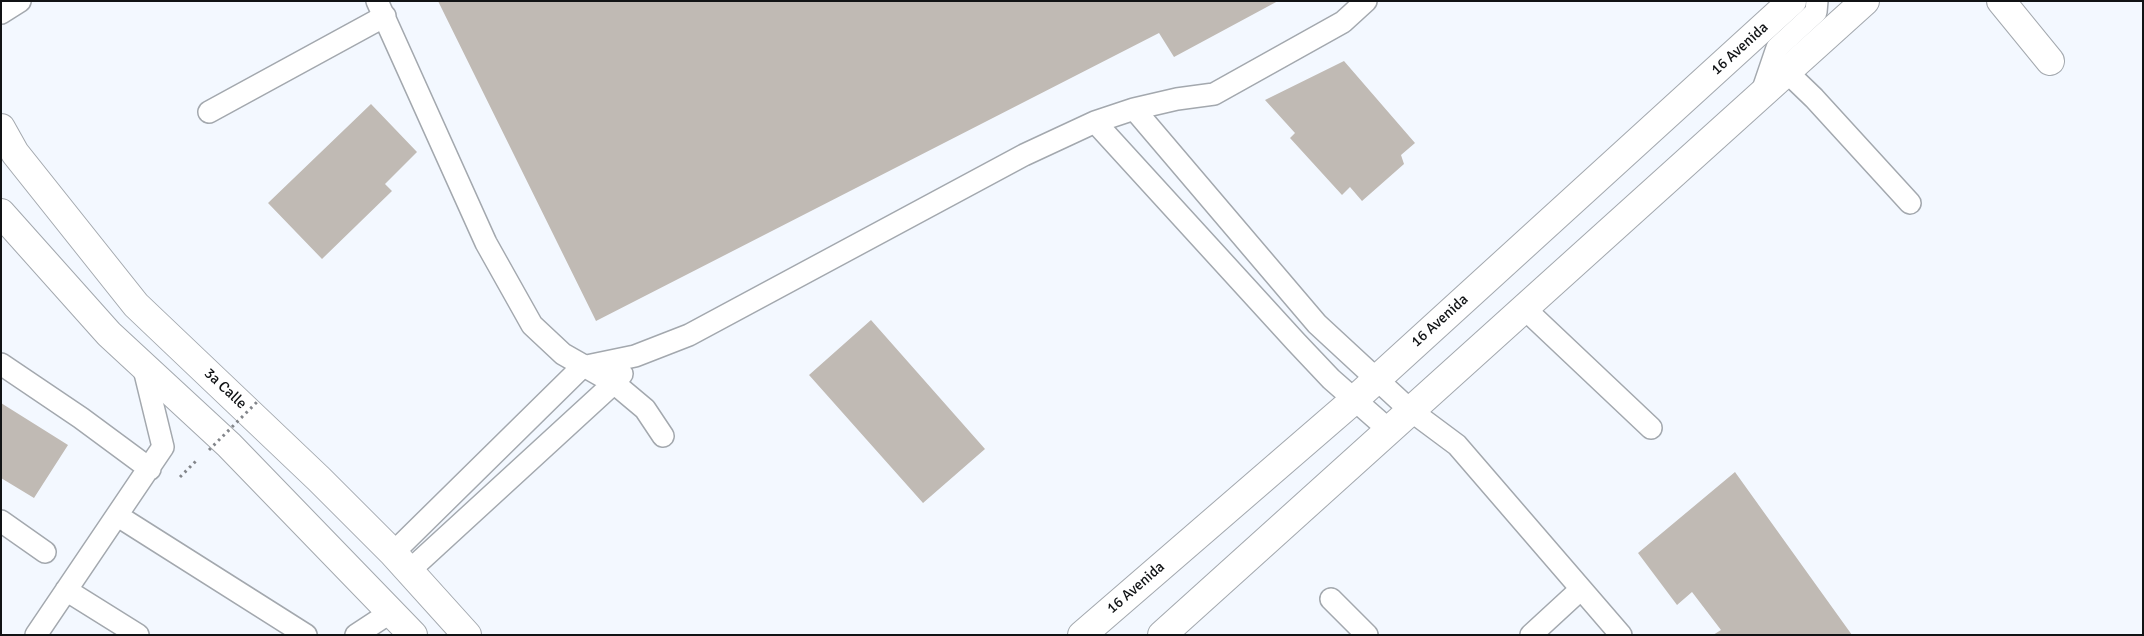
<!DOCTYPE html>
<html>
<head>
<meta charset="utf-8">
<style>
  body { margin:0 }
  #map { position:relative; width:2144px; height:636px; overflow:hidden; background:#f3f8ff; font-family:Signika,sans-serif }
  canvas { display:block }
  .frame { position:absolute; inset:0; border:2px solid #111315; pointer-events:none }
</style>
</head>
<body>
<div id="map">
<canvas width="2144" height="636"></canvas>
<div class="frame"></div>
</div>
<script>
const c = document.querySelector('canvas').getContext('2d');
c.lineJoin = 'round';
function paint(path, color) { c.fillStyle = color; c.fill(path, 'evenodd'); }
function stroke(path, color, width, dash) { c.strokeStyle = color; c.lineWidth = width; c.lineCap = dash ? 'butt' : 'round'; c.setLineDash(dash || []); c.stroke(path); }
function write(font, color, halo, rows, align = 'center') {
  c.font = font + ' Signika,sans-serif'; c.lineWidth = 4.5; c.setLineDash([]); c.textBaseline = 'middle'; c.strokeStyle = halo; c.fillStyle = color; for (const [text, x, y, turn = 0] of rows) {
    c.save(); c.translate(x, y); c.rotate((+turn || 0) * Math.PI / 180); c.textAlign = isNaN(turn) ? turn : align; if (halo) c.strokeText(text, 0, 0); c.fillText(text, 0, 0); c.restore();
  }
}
paint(new Path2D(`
  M438,1H1278L1174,57L1159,33L596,321Z
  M1344,61L1415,143L1401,155L1404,164L1362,201L1350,187L1342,195L1290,138L1295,133L1265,100Z
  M371,104L417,152L385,184L392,191L322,259L268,203Z
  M871,320L985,449L923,503L809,375Z
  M1,403L68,445L34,498L1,478Z
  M1735,472L1852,635H1713L1721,630L1692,592L1677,605L1638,553Z`), '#c0bab4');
const service = new Path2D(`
  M377,1L486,243L532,325L563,354L614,383L645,409L663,436
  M1,13L20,1
  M1787,72L1814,98L1910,203
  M1761,95L1777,48L1816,12L1817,1
  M1134,109L1317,324L1410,410L1457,445L1621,635
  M209,112L385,16
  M1095,122L1296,342L1331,379L1389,430
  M1524,308L1651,428
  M1,364L81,418L150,469
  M118,516L306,635
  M1,521L45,552
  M393,553L582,367L635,356L689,335L1024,155L1095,122L1134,109L1177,99L1214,94L1343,22L1366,1
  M409,571L614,383L622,374
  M66,590L138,635
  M1331,599L1367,635
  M36,635L163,447L143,365
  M356,635L391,612
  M1531,635L1581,589`);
const minor = new Path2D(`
  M2001,1L2050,61`);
const secondary = new Path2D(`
  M1082,635L1354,400L1792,1
  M1162,635L1865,1`);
const primary = new Path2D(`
  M1,128L15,153L136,305L319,479L393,553L467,635
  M1,213L109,334L229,445L413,635`);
stroke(service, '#a3a8ae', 24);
stroke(minor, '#a3a8ae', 30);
stroke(secondary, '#a3a8ae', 30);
stroke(primary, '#a3a8ae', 30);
stroke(new Path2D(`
  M180,477L198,459`), '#82858a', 3, [2.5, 4]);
stroke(service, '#fff', 21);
stroke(minor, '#fff', 28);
stroke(secondary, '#fff', 28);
stroke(primary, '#fff', 28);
stroke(new Path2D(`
  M209,450L259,400`), '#82858a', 3, [2.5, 4]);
write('15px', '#111315', '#fff', [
  ["16 Avenida",1740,49,-42],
  ["16 Avenida",1440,321,-42],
  ["3a Calle",225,389,43],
  ["16 Avenida",1136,588,-41]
]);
</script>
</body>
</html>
